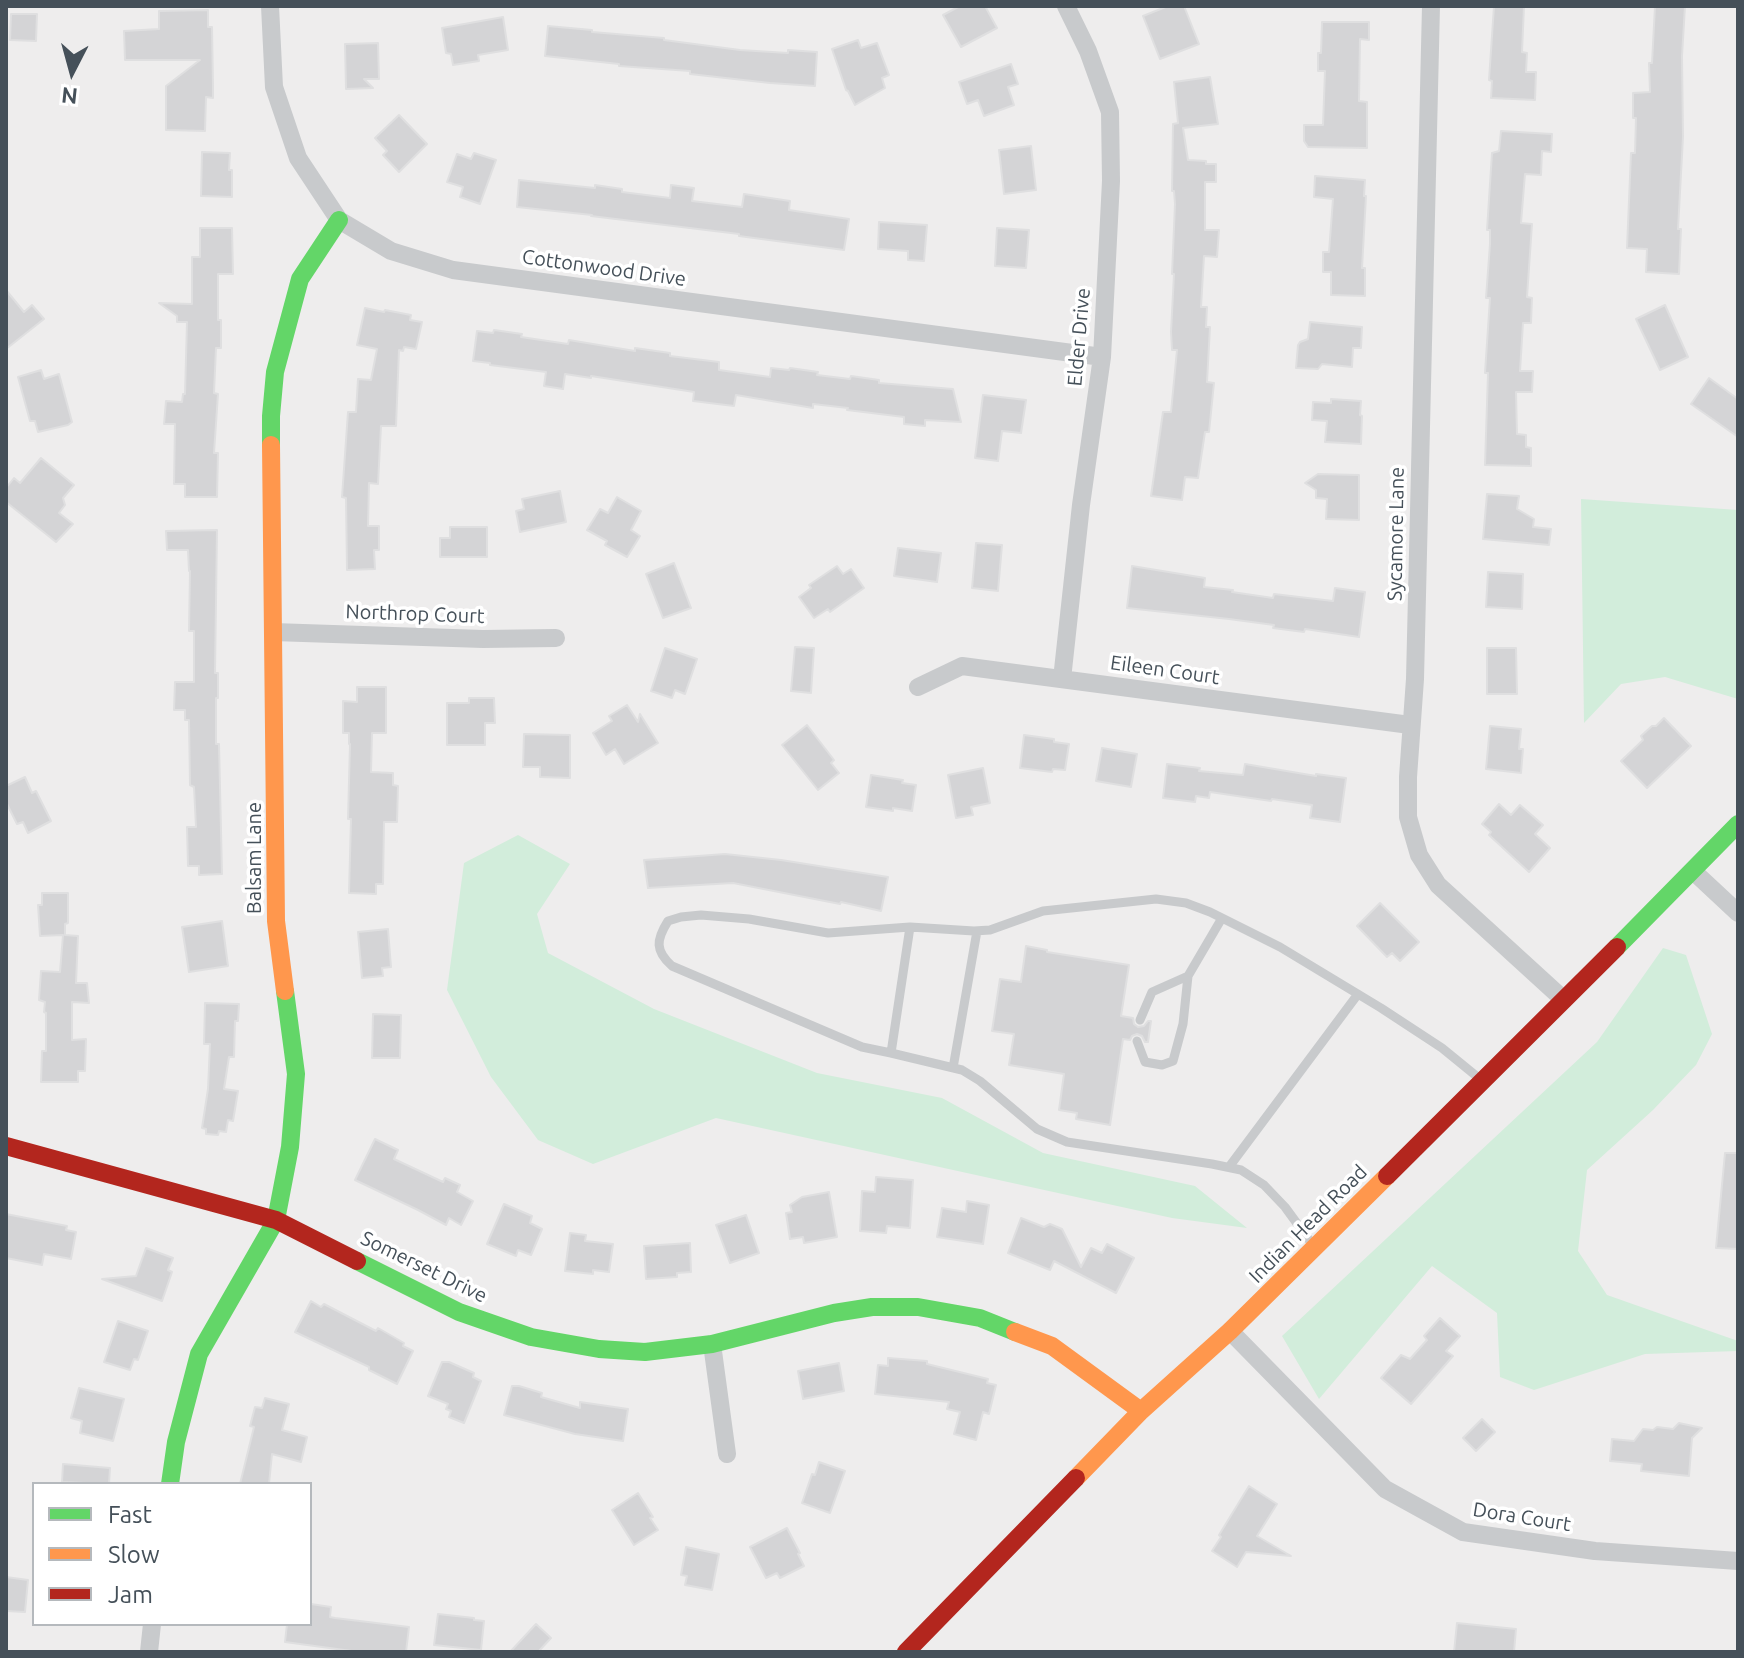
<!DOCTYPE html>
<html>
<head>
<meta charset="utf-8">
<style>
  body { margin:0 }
  #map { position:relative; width:1744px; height:1658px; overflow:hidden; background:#eeeded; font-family:Ubuntu,sans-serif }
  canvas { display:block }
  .frame { position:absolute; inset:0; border:8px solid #455059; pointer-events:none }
  .legend { position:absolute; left:32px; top:1482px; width:280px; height:144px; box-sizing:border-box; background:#fff; border:2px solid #b5b9bd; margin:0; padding:10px 14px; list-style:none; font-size:24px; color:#455059 }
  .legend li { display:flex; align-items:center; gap:16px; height:40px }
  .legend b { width:40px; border:2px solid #b5b9bd }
  .north { position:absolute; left:32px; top:32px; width:80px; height:80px; -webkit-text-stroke:6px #fff; paint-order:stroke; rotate:186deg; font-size:22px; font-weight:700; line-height:32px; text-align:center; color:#455059 }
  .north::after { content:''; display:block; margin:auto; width:28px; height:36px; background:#455059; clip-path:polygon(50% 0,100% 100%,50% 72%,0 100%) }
</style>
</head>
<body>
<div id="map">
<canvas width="1744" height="1658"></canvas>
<div class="frame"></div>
<ul class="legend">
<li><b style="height:10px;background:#63d668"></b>Fast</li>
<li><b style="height:10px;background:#ff974d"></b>Slow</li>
<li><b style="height:10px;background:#b3261e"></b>Jam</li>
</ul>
<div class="north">N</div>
</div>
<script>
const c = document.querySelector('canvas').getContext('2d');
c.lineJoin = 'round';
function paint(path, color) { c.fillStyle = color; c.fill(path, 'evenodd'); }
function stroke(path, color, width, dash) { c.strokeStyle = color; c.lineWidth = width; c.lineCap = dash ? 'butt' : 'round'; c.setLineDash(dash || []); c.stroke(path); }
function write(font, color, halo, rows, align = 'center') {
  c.font = font + ' Ubuntu,sans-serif'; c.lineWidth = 7; c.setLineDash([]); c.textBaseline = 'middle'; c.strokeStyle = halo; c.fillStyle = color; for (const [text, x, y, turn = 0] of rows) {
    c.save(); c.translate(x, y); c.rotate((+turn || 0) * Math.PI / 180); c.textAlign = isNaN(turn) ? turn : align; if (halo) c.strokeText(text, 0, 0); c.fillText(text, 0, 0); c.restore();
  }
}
paint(new Path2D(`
  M1581,499L1738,510V699L1665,677L1621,684L1584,723Z
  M518,835L570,864L537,914L548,953L654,1009L817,1073L942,1098L1043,1153L1195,1186L1247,1228L1172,1218L716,1118L593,1164L538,1140L491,1077L447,990L464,863Z
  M1663,948L1686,955L1712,1034L1696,1065L1653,1110L1587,1170L1578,1251L1607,1295L1738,1341V1351L1645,1354L1534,1390L1500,1377L1497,1313L1432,1266L1319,1399L1282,1336L1597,1042Z`), '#d2eddb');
const building = new Path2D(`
  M960,6H985L997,28L961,47L943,15Z
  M1168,6H1184L1199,44L1160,59L1143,16Z
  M1494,6H1524L1522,52L1527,53L1526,72H1536L1535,100L1491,98L1492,81L1489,80Z
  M1655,6H1685L1682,56L1683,137L1678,229H1681L1679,274L1646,272L1647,249L1627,248L1631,153H1635L1636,118H1633V93L1650,92L1649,63H1652Z
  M208,10V27H212L213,86V98L206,97L205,131L166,130V86L200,60H125L124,31L159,29V11Z
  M11,14H37L36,41L10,40Z
  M503,17L508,50L478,55L479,61L453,65L451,54L446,53L442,28Z
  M1322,22H1369V40L1360,39L1359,101L1367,102V148L1308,147L1304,141V125H1323L1325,71H1318V53H1321Z
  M548,26L592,30V32L664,38V40L740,50L788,53V50L817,52L815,86L770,83L690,74V71L619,66V64L545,56Z
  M858,40L861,48L877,43L889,75L882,78L885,88L855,105L848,91L846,90L832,49Z
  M378,43L379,79H364L373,88L346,89L345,44Z
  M1011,64L1018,84L1008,87L1014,105L984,116L978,100L967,104L959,82Z
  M1210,77L1218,124L1183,128L1188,160L1206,161V164H1216V182H1205V230H1219L1217,257L1204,256L1201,307H1207L1206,327H1210L1207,382L1214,383L1209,432H1205L1198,478L1185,477L1182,500L1151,496L1163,412H1171L1177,350H1172L1171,332L1174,274H1172L1175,204L1174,191H1172L1173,124L1178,123L1174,82Z
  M399,115L427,144L399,172L383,155L387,151L375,138Z
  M1501,131L1552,134L1551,152L1542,151L1541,175L1525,174L1521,223L1532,224L1527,297L1532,298L1531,323H1523L1520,371H1533L1532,392H1516L1517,434L1526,435V447L1531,448V466L1485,465L1488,373H1485L1490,298H1486L1490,244V230H1487L1492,153L1499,151Z
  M1031,146L1036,190L1004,194L999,150Z
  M202,152L230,153L229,170H232V197L201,196Z
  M474,153L496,160L480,204L460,197L463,187L447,182L457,154L471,159Z
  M1315,176L1365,180L1364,196H1366L1362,268H1365V296L1331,295V272H1323V252H1329L1333,199L1314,197Z
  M519,180L595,188V185L622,189V192L670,198L671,185L694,188L692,201L742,207L744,194L790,201L789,210L849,219L844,250L739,236V234L591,216L592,215L517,207Z
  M879,222L927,225L924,261L908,260V251L878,249Z
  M200,228H232L233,274H218V320H221V348H216L214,393L218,394L214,453H218L217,497H185V484H174L175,424H164L166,401L182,402L183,394H185L187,322H177V316L159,303L192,304V257H200Z
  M997,228L1029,230L1026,268L995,266Z
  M6,290L24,312L32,305L44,319L6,349Z
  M1665,305L1688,357L1660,370L1636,319Z
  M365,308L384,312L385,310L411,315L410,320L422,322L416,349L404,347L403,351L399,350L396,426H381L378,484L369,483L368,526H379V550H374L375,569L347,570L346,498L342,497L348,412H356L358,379L371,380L377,349L357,345Z
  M1310,322L1362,327L1361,348H1353L1352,367L1322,364L1318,369L1296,368L1298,345L1300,342L1308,339Z
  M494,330L522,334L521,337L568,344L569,340L635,351V348L670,353V356L719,362V370L770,377L771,368L789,370L790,368L818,372L817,375L850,379L851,376L879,380V383L953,389L961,422L925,420V426L904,424V417L847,410L848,408L813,404V408L736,395L734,406L693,401L694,392L591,376V378L565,374L563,389L544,386L546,372L490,365V363L473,361L477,331L493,333Z
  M41,370L44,379L59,374L72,422L68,425L38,432L35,421H30L18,377Z
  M1709,378L1738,399V437L1691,404Z
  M983,395L1026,400L1021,433L1002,431L998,461L975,458Z
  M1331,399L1361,401L1360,415L1362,416L1361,444L1325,442L1327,421L1312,420L1313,402L1331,403Z
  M41,458L74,485L63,498L65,505L59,513L73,524L56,542L6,502V488L14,478L20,483Z
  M1318,474L1359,475V520L1326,519L1327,499L1316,498V490L1305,483Z
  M560,491L566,522L520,532L516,511L524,509L522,499Z
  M1487,494L1519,496L1517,509L1534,519L1533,527L1551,529L1549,545L1483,539Z
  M617,497L641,511L631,530L640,536L627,557L605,545L607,541L587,530L600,509L608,513Z
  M450,527H487V557H440V538H450Z
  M217,530L215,673H218V698H216V744H219L222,874L199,875V866H188L187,827H196L194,787L190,785L189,720H185V710H174L175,682H194V631H189L190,571H189L188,550H167L166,531Z
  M976,543L1002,545L998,591L972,588Z
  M898,548L941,553L937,582L894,576Z
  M674,563L691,608L663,618L646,574Z
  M837,566L843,574L851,569L864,588L830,612L828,609L814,618L799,597L811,588L809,585Z
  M1132,566L1205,578L1204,587L1233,590L1232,592L1273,598L1274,594L1333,601L1335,588L1365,592L1359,637L1305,629L1304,632L1273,628L1274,625L1229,619L1127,608Z
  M1488,572L1523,574L1522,609L1486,607Z
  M795,647L814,648L811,693L791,691Z
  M665,648L697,659L685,694L675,690L672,698L651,691Z
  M1487,648H1516L1517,694H1487Z
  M357,687H386V733H372L371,772L393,773V785L398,786L397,822H384L383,884H376V894L349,893L351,819H348L350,744H349V733H343V701L357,702Z
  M469,698H494L495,723H485V745H447V703H469Z
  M627,705L638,722L640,714L658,743L624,764L615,749L606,755L593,733L612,721L609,716Z
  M1664,718L1691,746L1647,788L1621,761L1643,740L1641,736L1652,726H1656Z
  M807,725L834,760L831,763L839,773L818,790L782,745Z
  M1490,726L1521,729L1519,749H1523L1521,773L1486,769Z
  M524,734L570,735V778L540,777V767H523Z
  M1024,735L1054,739V742L1069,744L1065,770L1053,769L1052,772L1020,768Z
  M1102,748L1137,754L1131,787L1096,781Z
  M1167,764L1200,768L1199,771L1243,775L1245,764L1316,776V774L1346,778L1340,822L1310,818L1312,805L1272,799L1271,801L1210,792L1209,798L1196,796L1195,802L1163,798Z
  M983,768L990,803L971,807L973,815L956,818L948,775Z
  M871,775L903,780L902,783L916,785L912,811L893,808V811L866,807Z
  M25,777L32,793L36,791L51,821L28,833L23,822L17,824L6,802V786Z
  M1499,804L1511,815L1520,805L1543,825L1535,834L1550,848L1529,872L1489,835L1491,832L1482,824Z
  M725,854L781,860L888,877L881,911L841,902L840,904L733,883L648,888L644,860Z
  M42,893H68V923L65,924V935L78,936L76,983H87L89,1003L72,1002V1040L86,1039L85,1071H78V1082H41L42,1051H46V1013L44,1012L45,1002L39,1000L41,971L60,972L63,935L40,936L38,905H42Z
  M1380,903L1419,942L1400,961L1392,953L1387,957L1357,926Z
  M222,921L228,966L189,972L182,927Z
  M388,929L391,967L382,968L383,976L362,978L358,932Z
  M1026,946L1047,950V952L1129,965L1121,1016L1133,1018L1134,1024L1138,1027L1144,1026L1148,1021H1151L1148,1042H1145L1142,1036L1137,1034L1132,1036L1130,1040L1123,1039L1110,1125L1076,1119L1077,1113L1059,1110L1064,1074L1009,1065L1014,1034L992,1031L1000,979L1021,982Z
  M205,1003L239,1004L238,1021H235L234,1057H229L224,1089L238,1091L233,1121L228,1120L226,1132L219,1131L218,1135L206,1134V1129L202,1128L208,1089L210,1044H204Z
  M373,1014L401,1015L400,1058H372Z
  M375,1139L398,1150L394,1159L443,1182L445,1178L460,1185L457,1192L473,1201L461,1225L449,1218L446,1225L418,1210L355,1180Z
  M1725,1153H1738V1249L1716,1248Z
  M876,1177L913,1180L910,1228L887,1226L886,1233L860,1231L862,1191L875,1192Z
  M829,1192L837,1237L804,1243L803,1237L790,1239L786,1213L792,1212L790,1205L802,1197Z
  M967,1201L989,1205L983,1244L937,1237L942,1208L966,1212Z
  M504,1204L532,1216L530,1223L542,1229L531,1255L518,1250L516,1256L487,1244Z
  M6,1214L67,1226L66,1230L76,1232L71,1259L44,1254L42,1265L6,1258Z
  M746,1215L759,1253L730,1263L716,1225Z
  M1021,1218L1044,1227L1050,1224L1062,1229L1081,1267L1091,1248L1102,1253L1107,1244L1134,1258L1116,1293L1054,1261L1050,1270L1008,1253Z
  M570,1233L586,1235L585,1241L613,1244L609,1272L593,1270V1274L565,1271Z
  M690,1243L691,1272L677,1273V1277L646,1279L644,1246Z
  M146,1248L173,1258L168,1270L172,1272L162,1301L102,1279L136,1276Z
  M311,1301L321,1307L324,1304L376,1331L378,1328L404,1343L403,1346L413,1351L397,1384L369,1370V1367L295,1332Z
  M1440,1318L1460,1336L1446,1351L1453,1356L1411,1404L1381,1378L1401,1355L1410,1359L1427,1340L1424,1336Z
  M118,1321L148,1331L138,1360L134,1359L130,1370L104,1362Z
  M888,1358L927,1361V1364L988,1379L987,1383L996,1385L989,1414L983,1412L976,1440L954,1434L960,1412L947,1409L949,1402L875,1394L878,1365L888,1366Z
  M442,1362H449L474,1373L473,1377L481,1381L464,1423L449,1417L451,1411L446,1409L448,1404L428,1396Z
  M839,1363L844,1391L803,1399L798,1371Z
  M512,1386H519L542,1393L541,1397L580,1408V1402L628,1409L623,1441L575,1434L504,1415Z
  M79,1388L124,1399L113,1441L80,1433L82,1421L71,1418Z
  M265,1398L289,1404L282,1430L307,1437L301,1462L272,1454L269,1484H240L254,1427L250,1426L255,1407L262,1408Z
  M1482,1419L1495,1432L1476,1451L1463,1438Z
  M1679,1423L1702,1428L1692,1438L1689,1476L1641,1471L1642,1464L1610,1461L1612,1439L1634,1441L1643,1429L1653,1430L1657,1427L1673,1429Z
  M819,1462L845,1471L830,1513L802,1503L812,1474L815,1475Z
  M63,1464L110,1468L109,1484L62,1482Z
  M1249,1486L1277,1504L1257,1536L1291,1556L1246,1552L1237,1567L1212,1551L1221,1537L1219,1535Z
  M638,1493L653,1517L650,1518L658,1530L634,1545L612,1510Z
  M787,1528L800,1553L798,1554L804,1566L780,1578L777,1573L766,1578L750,1547Z
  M686,1547L719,1554L712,1590L685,1585L687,1576L681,1575Z
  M6,1577L28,1580L25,1612L6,1611Z
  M311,1604L331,1607L330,1617L335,1618L409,1627L406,1652H359L285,1642L287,1624H310Z
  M438,1614L474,1618V1620L484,1621L481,1650L434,1645Z
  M1457,1623L1516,1629L1514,1652H1454Z
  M536,1624L551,1638L538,1652H510Z`);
paint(building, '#d4d4d6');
stroke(building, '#dfdfe0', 2);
stroke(new Path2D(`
  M1140,1020L1152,992L1188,976L1222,918
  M1137,1041L1145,1062L1162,1065L1173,1061L1183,1024L1188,976
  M891,1053L862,1047L672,966C655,951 656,940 668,921L681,917L701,915L749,919L828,933L910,927
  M953,1068L977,931
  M1229,1167L1358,994
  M1312,1244L1285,1207L1264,1185L1241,1170L1212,1164L1067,1142L1037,1129L980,1081L962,1070L891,1053L910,927L974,931L990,930L1043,911L1156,899L1186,903L1210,912L1280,947L1381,1008L1442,1048L1480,1079`), '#c8cacc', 9);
stroke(new Path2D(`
  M270,6L274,87L298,158L339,220L391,251L453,270L1102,357
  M1431,6L1415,679L1408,777V817L1419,855L1438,885L1564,1000
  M273,632L483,639L556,638
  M1062,679L1081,505L1102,357L1111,181L1110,112L1088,51L1066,6
  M918,687L962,666L1410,725
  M1693,871L1738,913
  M1230,1331L1385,1489L1463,1532L1595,1551L1738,1561
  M712,1344L727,1454
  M149,1652L152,1624`), '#c8cacc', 18);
stroke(new Path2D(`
  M271,445V416L275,372L300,279L339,220
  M1617,947L1738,824
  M357,1261L459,1312L531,1337L599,1349L645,1352L712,1344L834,1313L872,1307H918L980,1318L1015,1332
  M170,1484L176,1442L199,1354L276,1220L290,1147L296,1074L285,991`), '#63d668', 18);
stroke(new Path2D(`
  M271,445L276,921L285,991
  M1015,1332L1052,1346L1141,1411
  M1076,1478L1141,1411L1230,1331L1387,1176`), '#ff974d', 18);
stroke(new Path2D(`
  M6,1146L276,1220L357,1261
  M1387,1176L1617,947
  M906,1652L1076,1478`), '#b3261e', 18);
write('20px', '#455059', '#fff', [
  ["Cottonwood Drive",604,268,8],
  ["Elder Drive",1079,337,-85],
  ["Sycamore Lane",1396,534,-89],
  ["Northrop Court",415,614,2],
  ["Eileen Court",1165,670,8],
  ["Balsam Lane",254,858,-90],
  ["Indian Head Road",1308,1224,-45],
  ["Somerset Drive",424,1267,26],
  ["Dora Court",1522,1517,9]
]);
</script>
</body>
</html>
